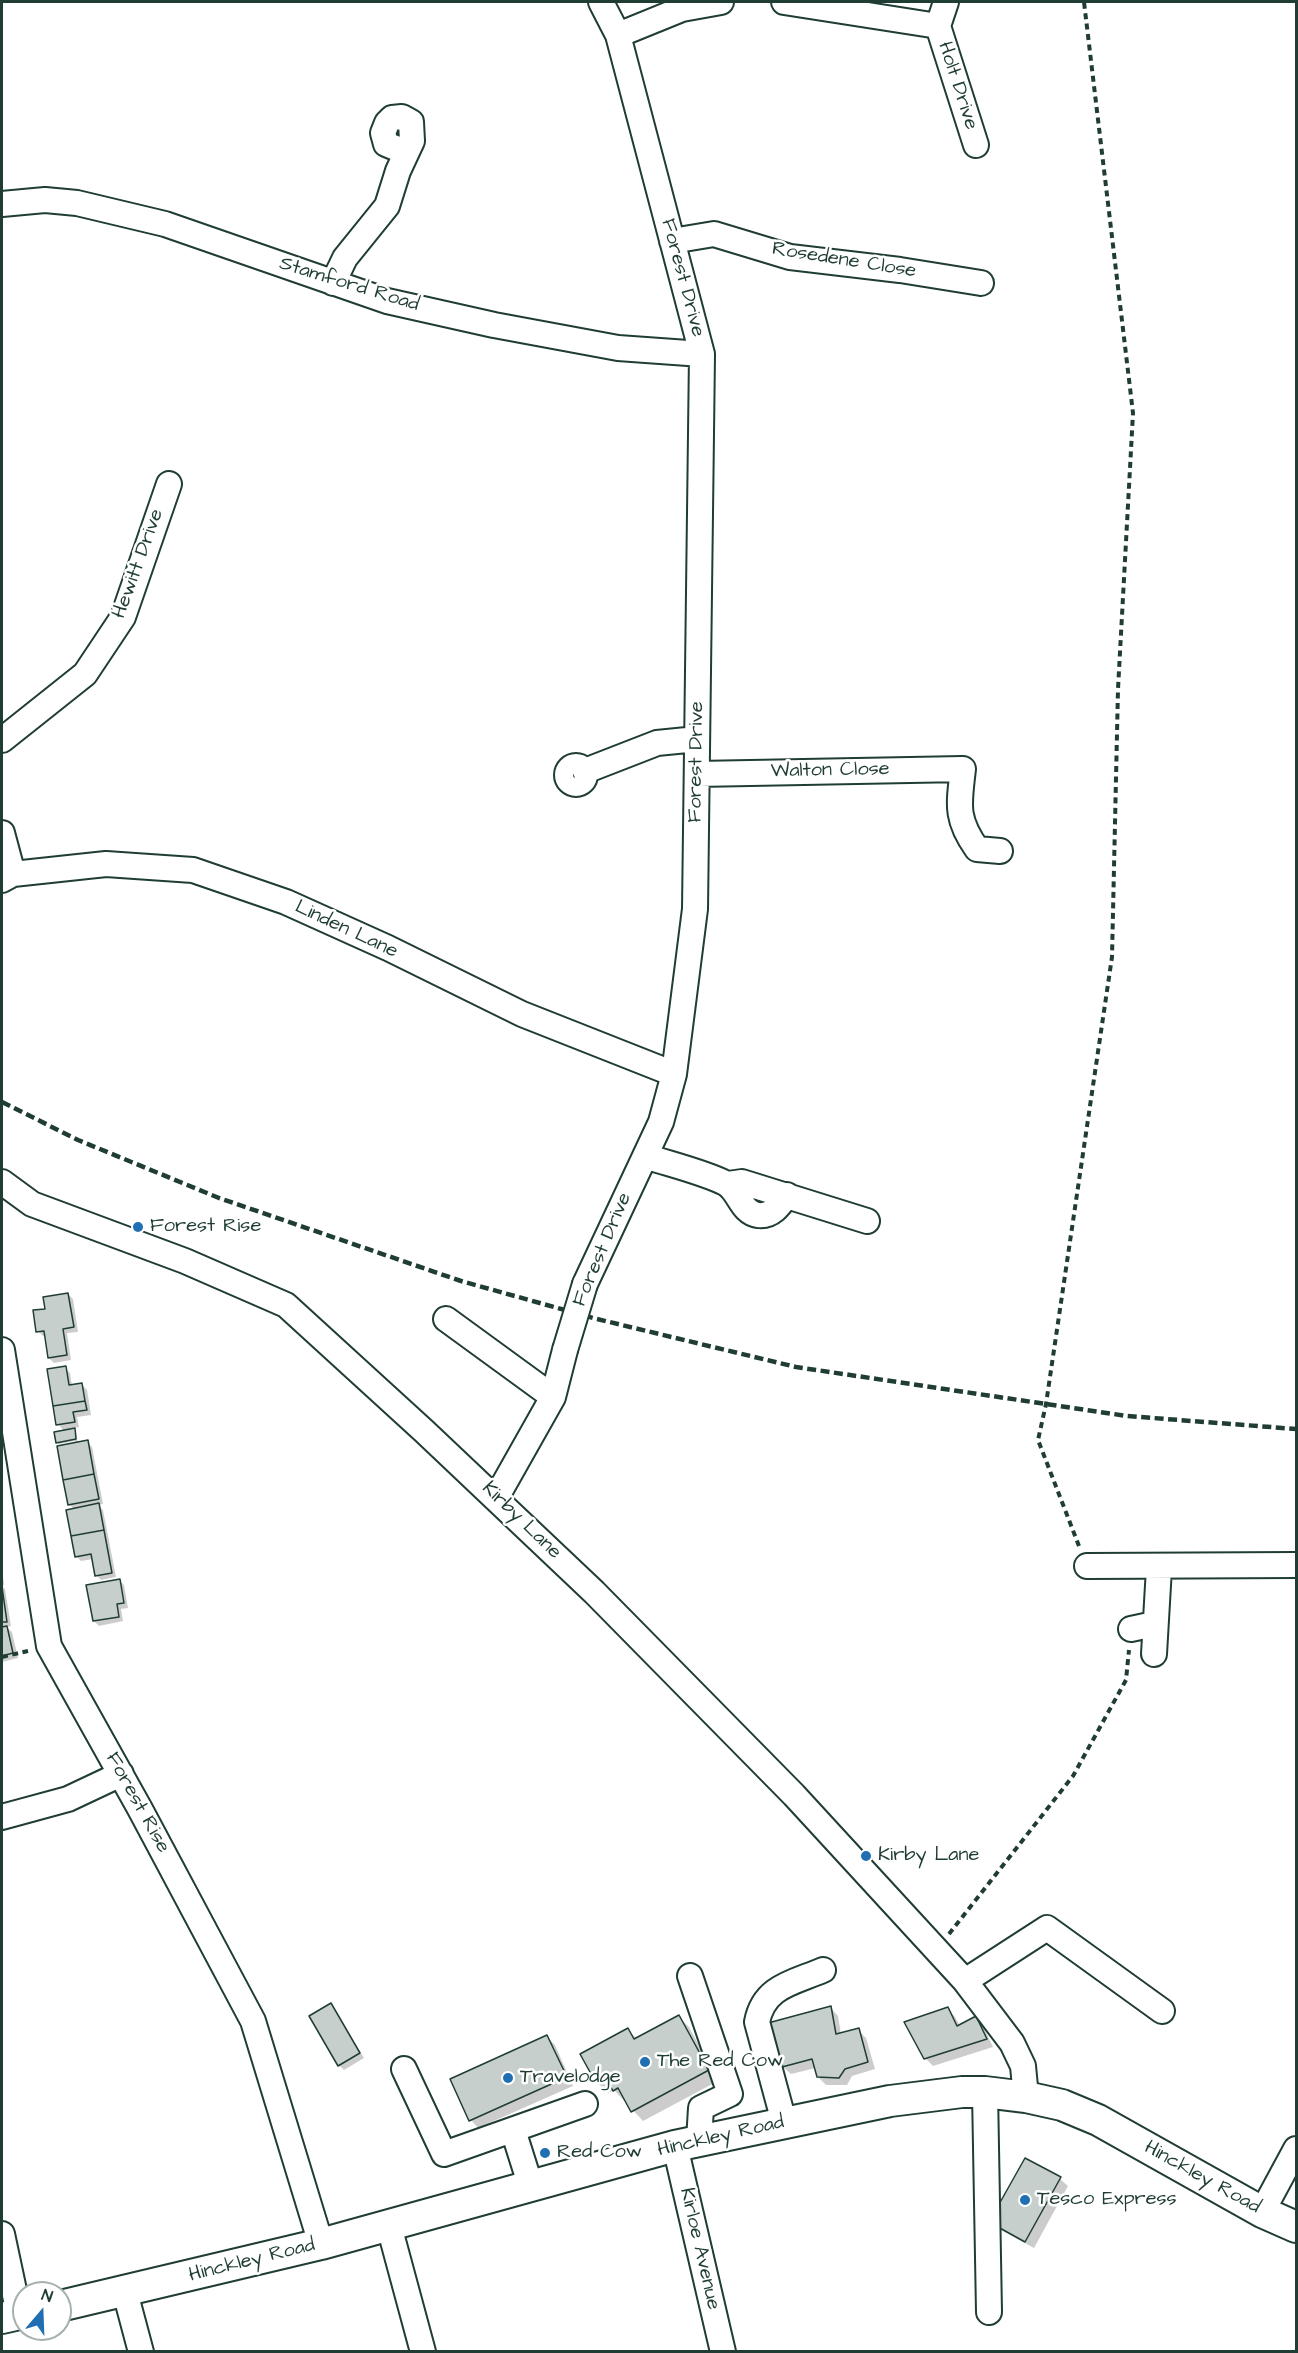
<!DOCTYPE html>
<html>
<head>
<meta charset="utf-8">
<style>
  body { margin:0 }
  #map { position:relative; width:1298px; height:2353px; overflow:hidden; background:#fff; font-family:"Architects Daughter",sans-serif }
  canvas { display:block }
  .frame { position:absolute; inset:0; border:3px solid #1f3d34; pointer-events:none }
  .north { position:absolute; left:12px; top:2281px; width:60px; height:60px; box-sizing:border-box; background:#fff; border:2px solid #a5b1ae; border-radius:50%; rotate:19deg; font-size:16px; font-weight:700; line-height:24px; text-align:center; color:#1f3d34 }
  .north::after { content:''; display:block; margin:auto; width:21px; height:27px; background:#1f6fb2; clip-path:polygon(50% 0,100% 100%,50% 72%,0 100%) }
</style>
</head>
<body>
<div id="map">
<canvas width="1298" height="2353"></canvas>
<div class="frame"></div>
<div class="north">N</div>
</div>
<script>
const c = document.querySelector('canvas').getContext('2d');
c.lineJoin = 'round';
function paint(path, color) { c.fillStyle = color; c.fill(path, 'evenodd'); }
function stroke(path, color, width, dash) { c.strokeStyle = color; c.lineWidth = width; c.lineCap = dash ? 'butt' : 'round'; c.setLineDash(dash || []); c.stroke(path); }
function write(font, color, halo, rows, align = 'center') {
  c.font = font + ' "Architects Daughter",sans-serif'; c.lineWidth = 5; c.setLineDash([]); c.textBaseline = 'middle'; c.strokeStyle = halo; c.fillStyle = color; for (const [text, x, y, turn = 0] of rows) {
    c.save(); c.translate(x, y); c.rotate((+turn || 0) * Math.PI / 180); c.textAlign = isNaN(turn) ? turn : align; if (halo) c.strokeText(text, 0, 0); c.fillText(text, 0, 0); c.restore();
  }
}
paint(new Path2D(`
  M68,1294L73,1299L78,1332L67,1333L71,1360L54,1363L49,1358L46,1336H43L38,1331L47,1310Z
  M65,1368L70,1373L72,1386L82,1385L87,1390L91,1415L77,1417L79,1427L72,1428L76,1432L78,1444L87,1442L92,1447L103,1504L98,1505L103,1510L116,1577L101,1580L96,1575L93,1559L81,1561L76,1556L74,1509L69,1504L76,1444L75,1441L59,1444L57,1442L65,1432L58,1424Z
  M2,1567L4,1585L2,1586L5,1589L11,1626L6,1627L12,1632L18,1658L2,1662Z
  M119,1580L124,1585L128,1608L121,1609L123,1621L99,1626L94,1621Z
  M331,2005L364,2058L344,2070L339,2065Z
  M831,2008L838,2016L841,2034L858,2030L866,2038L875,2069L852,2076L847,2085H826L818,2077L816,2068L791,2074L783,2067Z
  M948,2009L955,2017L960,2026L975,2018L983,2026L993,2047L933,2066L925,2058Z
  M679,2017L689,2027L718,2081L643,2121L614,2090L608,2093L597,2082L628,2030L637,2039Z
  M547,2037L555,2045L573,2086L478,2128L471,2120Z
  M1026,2160L1060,2179L1068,2186L1034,2248L999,2229L991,2221Z`), '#0003');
const building = new Path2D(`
  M68,1293L74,1327L63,1329L67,1355L48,1358L44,1331L36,1332L33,1310L45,1309L43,1297Z
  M66,1366L69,1385L82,1383L85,1401L53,1406L47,1369Z
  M85,1401L87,1410L73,1412L75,1422L56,1425L53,1406Z
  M75,1428L76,1439L56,1443L54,1432Z
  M88,1440L94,1474L63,1480L57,1446Z
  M94,1474L99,1499L68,1505L63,1480Z
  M99,1503L104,1530L71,1536L66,1510Z
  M104,1530L112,1573L95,1576L91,1554L75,1557L71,1536Z
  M120,1579L124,1603L117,1604L119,1617L93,1621L86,1585Z
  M2,1587L7,1622H2Z
  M7,1626L13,1653L2,1656V1627Z
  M331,2003L360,2053L338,2066L309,2016Z
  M831,2006L836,2034L859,2028L868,2062L845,2069L839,2078L817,2077L812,2059L782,2067L768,2023Z
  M948,2007L957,2026L976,2016L987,2039L924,2059L904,2022Z
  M679,2015L709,2070L631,2112L618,2088L613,2091L606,2078L596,2083L580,2054L628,2028L634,2039Z
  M547,2035L567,2077L469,2121L450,2079Z
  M1025,2158L1061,2177L1025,2242L989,2222Z`);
paint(building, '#c7cfcc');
stroke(building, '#1f3d34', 1.5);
const minor = new Path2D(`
  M784,2L938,26L976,145
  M938,26L946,2
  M618,35L682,9L721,2
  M2,204L45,200L77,203L165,224L387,301L494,325L618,348L702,354
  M672,241L714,234L790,257L900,270L981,283
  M333,283L345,258L387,206L398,171L412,141L411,122L402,117L392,118L387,123L383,133L386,144L398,149H408
  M2,740L85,674L123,617L169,484
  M567 775a9 9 0 1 1 18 0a9 9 0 1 1-18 0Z
  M585,771L657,743L697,739
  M697,774L963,769C959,804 955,818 977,849L1000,851
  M2,833L13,874
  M2,880L13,874L106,864L193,870L286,902L388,948L522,1014L674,1074
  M645,1156C669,1164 703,1172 725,1183C739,1190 741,1213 758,1215C772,1217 780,1205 787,1195
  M2,1182L32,1204L185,1261L286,1305L424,1431L594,1592L794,1795L965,1981L1012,2043L1023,2066L1026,2097
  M728,1184L742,1182L867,1221
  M585,1284L661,1122L674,1074L695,909L702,354L618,35L601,2
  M446,1319L553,1397
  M2,1350L49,1646L140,1809L253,2021L321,2244
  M496,1498L553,1397L565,1350
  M1087,1566L1296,1565
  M1131,1629L1154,1624
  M1154,1654L1159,1568
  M2,1817L68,1799L121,1774
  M690,1976L730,2094L701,2108L699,2141
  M965,1981L1047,1928L1162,2011
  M404,2069L444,2154L585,2104
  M985,2092L989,2312
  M784,2122L757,2022C764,1986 793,1983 823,1970
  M513,2130L531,2187
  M675,2146L723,2352
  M1262,2212L1296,2149
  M389,2226L423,2352
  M2,2234L19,2314
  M125,2292L141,2352`);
const major = new Path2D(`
  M60,2306L321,2244L675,2146L890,2101L962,2092H985L1026,2097L1062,2105L1098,2120L1262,2212L1296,2227
  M2,2318L24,2313`);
stroke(minor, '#1f3d34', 28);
stroke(major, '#1f3d34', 34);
stroke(new Path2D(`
  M1079,1546L1038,1440L1046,1404L1112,957L1118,689L1133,413L1084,2
  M2,1657L28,1651
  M949,1934L1073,1776L1126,1680L1129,1650`), '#1f3d34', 4, [6, 4.5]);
stroke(minor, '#fff', 24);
stroke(major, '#fff', 30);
stroke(new Path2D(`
  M2,1102L78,1140L219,1198L461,1281L597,1319L796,1367L1127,1416L1296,1429`), '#1f3d34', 4.5, [9, 4.5]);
const minorBridge = new Path2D(`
  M565,1350L585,1284`);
stroke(minorBridge, '#1f3d34', 28, []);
stroke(minorBridge, '#fff', 24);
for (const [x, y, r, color] of [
  [138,1227,6,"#1f6fb2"],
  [866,1856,6,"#1f6fb2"],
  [645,2062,6,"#1f6fb2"],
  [508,2078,6,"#1f6fb2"],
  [545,2153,6,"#1f6fb2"],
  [1025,2200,6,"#1f6fb2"]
]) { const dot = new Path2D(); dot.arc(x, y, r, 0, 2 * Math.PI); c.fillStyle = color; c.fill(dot); stroke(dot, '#fff', 2); }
write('20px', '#1f3d34', '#fff', [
  ["Holt Drive",957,86,72],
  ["Rosedene Close",844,261,9],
  ["Forest Drive",682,278,75],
  ["Stamford Road",349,285,17],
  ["Hewitt Drive",139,564,-70],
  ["Forest Drive",697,762,-89],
  ["Walton Close",830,771,-1],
  ["Linden Lane",346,930,25],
  ["Forest Drive",603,1250,-67],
  ["Kirby Lane",521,1521,44],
  ["Forest Rise",137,1803,61],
  ["Hinckley Road",721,2137,-13],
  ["Hinckley Road",1202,2178,29],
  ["Kirloe Avenue",699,2249,77],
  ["Hinckley Road",252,2261,-14]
]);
write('20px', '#1f3d34', '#fff', [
  ["Forest Rise",150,1227],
  ["Kirby Lane",878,1856],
  ["The Red Cow",657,2062],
  ["Travelodge",520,2078],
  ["Red Cow",557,2153],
  ["Tesco Express",1037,2200]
], 'left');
</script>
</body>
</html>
